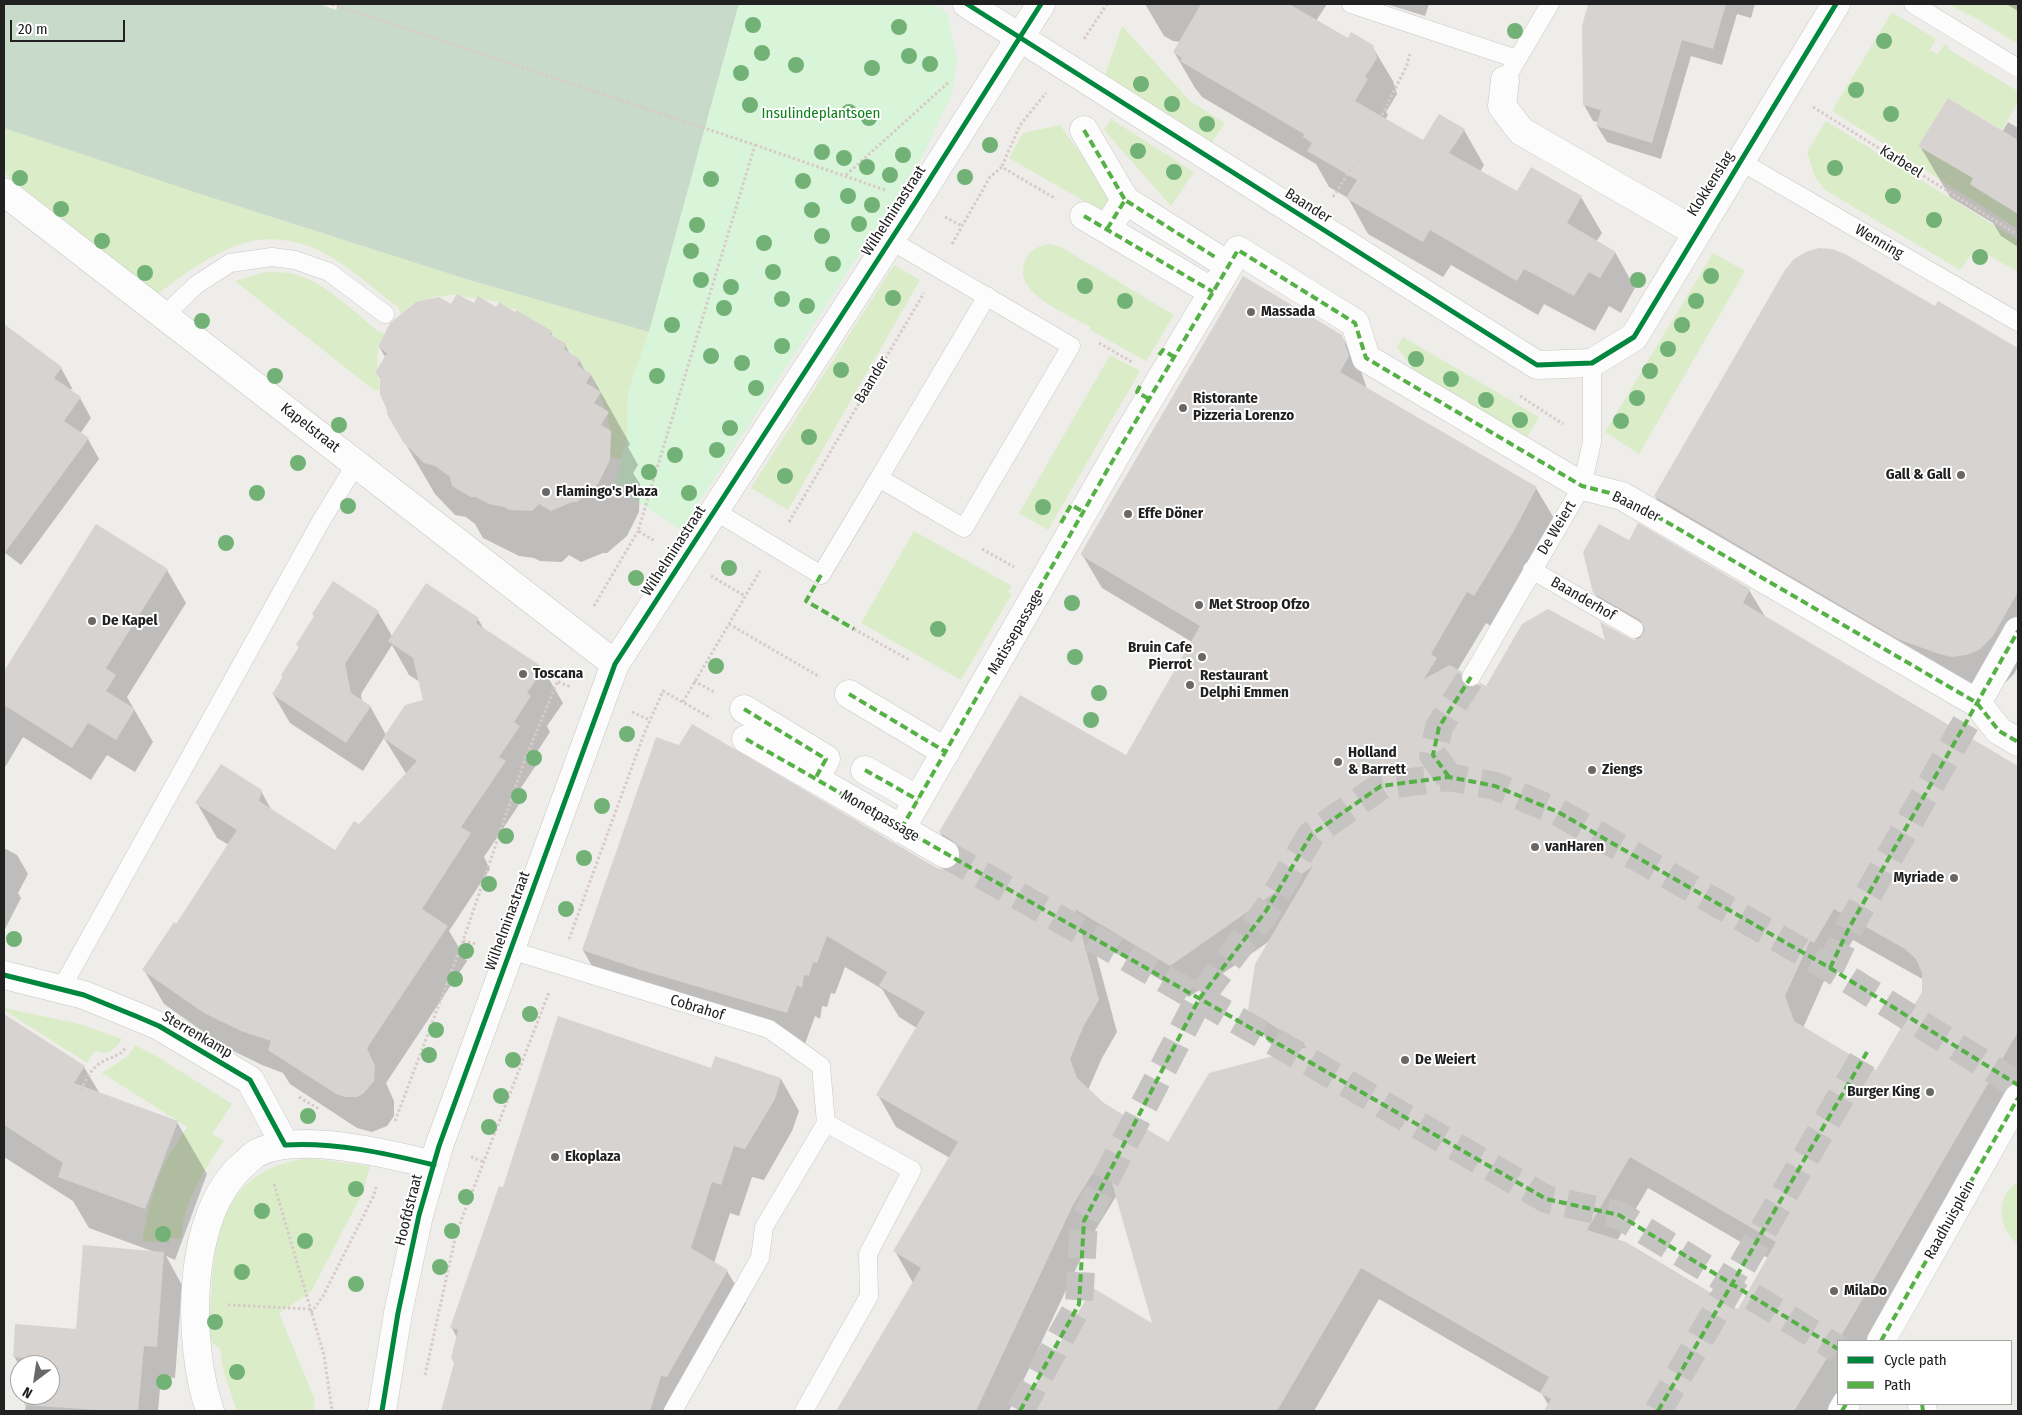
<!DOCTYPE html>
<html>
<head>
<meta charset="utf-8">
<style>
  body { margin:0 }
  #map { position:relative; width:2022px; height:1415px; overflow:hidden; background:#efedea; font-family:"Fira Sans Condensed",sans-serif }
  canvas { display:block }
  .frame { position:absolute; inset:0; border:5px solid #212121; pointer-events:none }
  .legend { position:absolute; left:1837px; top:1340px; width:175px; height:65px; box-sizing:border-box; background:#fff; border:1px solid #a6a6a6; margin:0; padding:6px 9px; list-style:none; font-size:15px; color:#212121 }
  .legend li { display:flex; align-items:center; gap:10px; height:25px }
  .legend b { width:25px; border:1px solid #a6a6a6 }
  .north { position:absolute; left:10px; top:1355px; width:50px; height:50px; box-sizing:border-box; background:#fff; border:1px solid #a6a6a6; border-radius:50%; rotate:211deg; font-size:14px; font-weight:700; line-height:20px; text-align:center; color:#212121 }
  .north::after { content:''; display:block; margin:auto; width:18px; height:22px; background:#696867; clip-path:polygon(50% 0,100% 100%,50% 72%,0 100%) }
  .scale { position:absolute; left:10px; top:20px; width:115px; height:22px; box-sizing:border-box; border:2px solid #212121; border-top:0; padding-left:6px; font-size:15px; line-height:18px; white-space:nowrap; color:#212121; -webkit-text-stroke:4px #fff; paint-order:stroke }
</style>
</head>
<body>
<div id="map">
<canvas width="2022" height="1415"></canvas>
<div class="frame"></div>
<ul class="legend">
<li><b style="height:6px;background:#00873e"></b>Cycle path</li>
<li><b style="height:6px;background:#55b145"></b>Path</li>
</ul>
<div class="north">N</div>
<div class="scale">20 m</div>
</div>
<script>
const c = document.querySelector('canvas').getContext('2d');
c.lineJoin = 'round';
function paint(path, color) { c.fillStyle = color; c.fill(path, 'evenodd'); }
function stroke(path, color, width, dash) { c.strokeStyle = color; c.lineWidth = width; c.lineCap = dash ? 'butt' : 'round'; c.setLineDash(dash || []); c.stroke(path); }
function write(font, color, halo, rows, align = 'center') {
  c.font = font + ' "Fira Sans Condensed",sans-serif'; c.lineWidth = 4; c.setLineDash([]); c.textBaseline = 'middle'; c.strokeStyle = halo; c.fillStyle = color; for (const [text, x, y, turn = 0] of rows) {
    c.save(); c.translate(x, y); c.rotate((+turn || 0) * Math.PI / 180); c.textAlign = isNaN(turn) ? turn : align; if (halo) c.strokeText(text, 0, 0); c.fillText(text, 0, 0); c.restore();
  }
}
paint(new Path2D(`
  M1949,4H2018V44L1969,14L1968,15Z
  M1892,12L1936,39L1930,50L1938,54L1945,44L1949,47L1948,49L2018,91V102L2002,130L1948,98L1918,146L1973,178L1970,185L2018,214V229L1832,111Z
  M1122,26L1190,101L1225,123L1212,142L1105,75Z
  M1111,119L1194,172L1171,206L1104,130Z
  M1826,121L2018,240V272L1976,248L1960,270L1825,190L1815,177L1807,152Z
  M1060,125L1112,197L1103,212L1009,158L1023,133Z
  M4,128L197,193L466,279L649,332L628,392L627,440L621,460L609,456L611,435L612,433C609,429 606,416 609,412L606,411L600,395L601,392H599L590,373H588L579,361V359L577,358L565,346V343L563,344L551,333V331L535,322L534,319L532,320L518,313L517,310L508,308L499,302L460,296L458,294L439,297L437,295L435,297L412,304L401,314L398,307L391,302C371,286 351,269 329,256C307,242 273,235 248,242C217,250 182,275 158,294L4,173Z
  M1049,244L1061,247L1174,315L1146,361L1090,330L1091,327C1069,315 1011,293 1025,261C1029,250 1038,246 1049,244Z
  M1713,253L1745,271L1639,454L1605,432Z
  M894,265L920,280L788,510L751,488Z
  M265,272C273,272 281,272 289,273C321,278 354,312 379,332L385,334L378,346L377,371L376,373L378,375L381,390H374L235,281Z
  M1403,337L1539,417L1524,443L1424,385L1397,347Z
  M1110,355L1140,371L1048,530L1019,513Z
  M914,531L1012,586L1008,592L1012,594L961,680L861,623Z
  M4,1008L80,1024L122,1039C115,1050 107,1056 95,1051L87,1063L4,1010Z
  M135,1045L158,1057L232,1104L212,1134L224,1141C203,1172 184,1201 181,1239L170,1238L169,1243L142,1241C147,1215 152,1190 163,1167C169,1153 179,1140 187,1127L102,1073L129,1055Z
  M308,1158L370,1166L363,1192L311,1292L279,1313L315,1400L313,1411H237L224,1373L220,1349L209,1340C209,1320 211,1300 212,1280C218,1213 235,1169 308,1158Z
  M2018,1182V1244C1998,1228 1994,1197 2018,1182Z`), '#dbecc9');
paint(new Path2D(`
  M4,4H319L336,10L339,4H739L649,332L466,279L197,193L4,128Z`), '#c8dac9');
paint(new Path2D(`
  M739,4H934L947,13L957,59L952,94L922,157L681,530L614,486L627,440L628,392L649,332Z`), '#d8f4d9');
paint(new Path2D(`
  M1145,4H1327L1316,21L1348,39L1372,46L1393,81L1397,94L1386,112L1388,115L1385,120L1424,141L1464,130L1484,165L1480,172L1517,193L1531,169L1581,197L1602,233L1596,242L1615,252L1635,288L1621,313L1609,306L1595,331L1544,304L1538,315L1451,265L1443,277L1368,234L1348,198L1329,187L1316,164L1202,97L1195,88L1174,52L1180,42L1173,41L1164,36Z
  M1386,4H1429L1425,16Z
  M1665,4H1755L1751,18L1737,14L1722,65L1691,56L1661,159L1607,142L1597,126L1598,122L1593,121L1584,105L1659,24Z
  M2006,4H2018V11Z
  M2008,122L2018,128V247L2001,236L1993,223L1950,197L1920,146L2002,132Z
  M1938,303L2018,349V666L2014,674L2001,687L1974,694L1677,534L1655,496L1935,308Z
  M474,305L496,308L551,332L554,338L565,345L571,355L579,360L586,372L591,375L630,444L628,447L638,465L633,473L640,484L639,512L627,536L607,553H603L581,562L569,555L562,562L540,561L534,558L519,556L483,538L475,524L466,517L455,515L435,494L388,414L381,380L377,373L386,358L379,347L452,306Z
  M8,329L61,368L72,388L70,391L80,398L91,418L80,434L88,439L99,459L21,565L4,552V335Z
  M1341,335L1360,368L1367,389L1536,488L1555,520L1492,627L1486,623L1457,671L1461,673L1469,688L1486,687L1607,643L1638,640L1613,625L1594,592L1629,541L1749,590L1766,618L2018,769V1094L1874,1341H1838V1401L1833,1411H1546L1549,1406L1542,1394L1379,1299L1314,1411H1020L1094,1289L1154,1326L1117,1195L1091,1237L1009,1411H838L913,1283L895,1251L950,1158L896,1127L878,1095L917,1028L899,1017L882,989L845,967L835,994L831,993L827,1007L822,1006L820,1019L815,1016L805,1044L660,1002L601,982L583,950L937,869L944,871L954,868L958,864L940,832L1126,757L1192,642L1102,588L1083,556ZM1092,939L1189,997L1271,940L1250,1010L1268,1042L1287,1054L1169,1143L1103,1104L1088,1090L1102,1058L1117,1032ZM1853,940L1924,980V992L1877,1072L1803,1028L1828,972L1832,974ZM1648,1188L1768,1258L1738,1310L1617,1241Z
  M167,570L186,603L127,697L153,742L135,772L107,755L91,780L23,737L4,769V670L5,671Z
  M378,612L392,636L478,619L485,631L543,669L563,703L547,726L550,732L535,755L539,761L520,789L524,797L484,857L490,869L449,931L467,961L386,1083L394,1101V1116L387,1126L372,1132L357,1128L290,1084L283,1073L262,1065L225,1047L164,1004L144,970L176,926L229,845L217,838L197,803L261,791L272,811L335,852L407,775L384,738L363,771L290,723L273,694L300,648L298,645ZM392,645L409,675L420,682L424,701L386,735L370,706L362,702L361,694Z
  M4,848L17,855L28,874L18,893L21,898L4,931Z
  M4,1016L84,1067L100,1094L177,1122L207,1174L175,1260L166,1256L182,1285L175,1378L161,1377L158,1411H25L27,1395H50V1365H20V1367L14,1356L77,1330L152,1251L89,1228L73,1201L4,1157Z
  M712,1070L781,1079L799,1111L792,1131L764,1180L752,1177L739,1216L730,1213L714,1263L727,1271L746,1303L685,1408L679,1407L678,1411H442L455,1364L457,1338L452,1328L503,1188Z`), '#0003');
paint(new Path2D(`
  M1201,4H1289L1348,38L1351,32L1373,45L1377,58L1365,77L1368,79L1355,101L1423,140L1439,114L1465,129L1449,153L1517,191L1531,167L1582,196L1567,223L1616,252L1600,278L1589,272L1574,296L1524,269L1517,281L1430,230L1423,242L1346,198L1357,180L1307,151L1312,143L1303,137L1304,134L1180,61L1182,58L1173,52Z
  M1588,4H1726L1713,49L1682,40L1652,143L1596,126L1601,110L1583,105L1582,26Z
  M1948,98L2018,140V214L1970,184L1973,178L1918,146Z
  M1819,248L1832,249L1845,254L1935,306L1938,301L2018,348V592L1993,636L1979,650L1966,655L1952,657L1939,654L1898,639L1654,496L1785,270L1794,259L1806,252Z
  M1243,276L1342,335L1349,356L1340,372L1537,487L1515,529L1474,596L1467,592L1431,654L1437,658L1424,679L1450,665L1462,672V682L1466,686H1476L1480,683L1486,686L1522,624L1548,609L1605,640L1600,622L1629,638L1634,640L1640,638L1645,630L1640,620L1593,593L1583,552L1599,524L1629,540L1638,523L1750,589L1743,603L2018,766V1032L1844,1331L1794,1411H1544L1551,1399L1540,1393L1549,1377L1361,1268L1277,1411H1019L1093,1288L1152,1323L1104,1155L1073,1205L976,1411H836L921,1268L893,1251L958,1142L876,1095L925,1012L879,986L887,972L827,936L817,963L813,962L809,976L804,975L802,988L797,985L787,1013L641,970L582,950L656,737L679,745L692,724L894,843L937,868L945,870L953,867L959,861L961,854L958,846L953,841L939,832L1020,695L1126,755L1200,626L1082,556L1081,553ZM1313,866L1255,964L1248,1010L1307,1047L1209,1073L1168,1142L1104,1103L1077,1078L1070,1059L1084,1025L1099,1000L1075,909L1170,966ZM1834,909L1905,949L1916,959L1922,973V992L1876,1070L1794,1021L1785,996L1810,941L1814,943ZM1630,1157L1776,1242L1738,1309L1626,1242L1587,1230Z
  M457,294L474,303L478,296L496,307L499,302L515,312L516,310L552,331L550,334L566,344L564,349L580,359L577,365L591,374L586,383L601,392L594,403L609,412L601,425L611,431L610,460L598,484L577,502H572L551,511L539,504L532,511L509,510L504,507L489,504L476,497H471L452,486L450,477L435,466L424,463L403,442L387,414V410L380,394V376L375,373L387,353L378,347L390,323L416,302L439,297L451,304Z
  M4,324L62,367L54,378L81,397L64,421L89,438L4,554Z
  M96,524L168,569L106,668L116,675L106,691L135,709L116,740L88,723L72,748L4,705V671Z
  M333,581L379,611L345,664L351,693L371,706L346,743L272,694L283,678L281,675L299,647L296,645L314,616L312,614Z
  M426,583L479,618L476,623L544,668L527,693L531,696L514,722L520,726L499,757L506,761L461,827L471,833L422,909L448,926L367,1048L375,1066L374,1081L363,1094L357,1097H345L336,1094L268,1050L271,1041L241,1031L204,1013L142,970L174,922L176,924L237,830L195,803L221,764L262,790L259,801L335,850L354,821L359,824L417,761L383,738L405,705L423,700L413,658L388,641Z
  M4,1014L85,1066L74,1083L178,1121L145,1209L58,1177L63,1163L4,1125Z
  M558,1016L711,1068L715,1056L781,1078L775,1099L745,1149L734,1146L721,1185L712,1182L691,1248L728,1270L667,1377L661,1376L650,1411H441L454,1363L451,1358L458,1330L450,1328L499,1186L503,1187Z
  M83,1245L164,1252L157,1347L144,1346L138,1411H112L24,1405L25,1395H50V1365H23V1358L13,1357L15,1324L76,1329Z`), '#d6d3d1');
stroke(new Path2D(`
  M1449,777L1433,755L1439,727L1471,677
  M945,854L1263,1035L1546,1199L1619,1215L1838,1349
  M1830,968L1849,928L1977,703
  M1020,1411L1079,1304L1084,1221L1199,999L1266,911L1311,835L1381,786L1449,777L1495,786L1558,812L1830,968L2018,1085
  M1658,1411L1867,1052`), '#c6c4c2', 28, [28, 14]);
const lane = new Path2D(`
  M1351,4L1517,59
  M1913,4L2018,68
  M1511,70L1550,4
  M1740,161L2018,322
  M890,240L1071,346L964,528L879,478L987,296
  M164,316L196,285L230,263L272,257L295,260L329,272L385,314
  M715,511L821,575L879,478
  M1532,570L1634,629
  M1471,677L1582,486L1592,442V363
  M510,950L769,1029L821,1066L826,1123L764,1227L760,1258L673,1411
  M61,989L321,521L356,464
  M804,1411L869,1296L868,1254L912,1170L826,1123`);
const street = new Path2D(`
  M967,4L1537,365L1592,363L1634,337L1836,4
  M1505,80L1502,106L1521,131L1696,232
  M1084,130L1125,200
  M4,192L615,664
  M1084,216L1213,292
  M1107,229L1125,200L1215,257
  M849,694L946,752
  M1977,703L2018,631
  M744,709L826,759L815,779
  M746,739L945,854
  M865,770L918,800
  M901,829L1124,441L1238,250L1355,323L1366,358L1582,486L1622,496L1977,703L1999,731L2018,742
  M4,975L84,995L138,1017L159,1026L250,1080L285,1145
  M1881,1341L2018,1098
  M1922,1404L1923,1411
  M210,1411C187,1344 185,1214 244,1164C249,1160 253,1154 259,1152C302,1132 389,1154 434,1165
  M382,1411L398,1313L419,1215L439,1146L615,664L916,201L1041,4
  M1842,1411L1846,1404`);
stroke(lane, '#c8c7c6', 19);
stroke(street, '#c8c7c6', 29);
stroke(new Path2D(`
  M332,4L755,145L638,531L655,541
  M1084,39L1107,4
  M1813,107L2018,235
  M1382,115L1407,65L1410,54
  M755,145L885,190
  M1002,166L1020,125L1046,93
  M846,175L949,82
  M1333,197L1353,166
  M945,217L962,226
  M952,244L990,177L1002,167L1056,199
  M1099,343L1132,362
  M1520,396L1563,424
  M789,522L924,293
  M982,549L1014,567
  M711,576L745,596
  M594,606L638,531
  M729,624L820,677
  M854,629L911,661
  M694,681L716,693
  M558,682L571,687
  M683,702L760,571
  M632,712L650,720
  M569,939L644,734L663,691L711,718
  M463,941L477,944
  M81,1090C86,1080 92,1067 102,1062C111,1057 120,1056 126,1047
  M299,1097L319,1109
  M395,1121L463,941L524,762L563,668
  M471,1157L484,1162
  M274,1184L324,1355L332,1411
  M228,1305L310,1309
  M311,1313L323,1296L374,1195L376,1187
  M425,1375L456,1234L549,992`), '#d8cac8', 3, [2.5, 2.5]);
stroke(lane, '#fdfcfc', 18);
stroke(street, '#fdfcfc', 28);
stroke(new Path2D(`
  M1084,130L1125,200
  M1084,216L1213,292
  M1107,229L1125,200L1215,257
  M1159,355L1163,350L1174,357
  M1140,386L1137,392L1149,399
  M1061,523L1071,505L1084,512
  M821,575L806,601L854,629
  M849,694L946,752
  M744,709L826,759L815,779
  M746,739L1263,1035L1546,1199L1619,1215L1838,1349
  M865,770L918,800
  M1449,777L1433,755L1439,727L1471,677
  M901,829L1124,441L1238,250L1355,323L1366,358L1582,486L1622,496L1977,703L1999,731L2018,742
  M1830,968L1849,928L2018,631
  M1881,1341L2018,1098
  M1922,1404L1923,1411
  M1020,1411L1079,1304L1084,1221L1199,999L1266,911L1311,835L1381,786L1449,777L1495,786L1558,812L1830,968L2018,1085
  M1658,1411L1867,1052
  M1842,1411L1846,1404`), '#55b145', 4, [8, 4]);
stroke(new Path2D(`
  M967,4L1537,365L1592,363L1634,337L1836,4
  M4,975L84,995L138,1017L159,1026L250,1080L285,1145C335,1142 385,1153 434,1165
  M382,1411L398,1313L419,1215L439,1146L615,664L916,201L1041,4`), '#00873e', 5);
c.fillStyle = '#72b276';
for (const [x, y] of [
  [753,25],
  [899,27],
  [1515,31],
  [1884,41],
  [762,53],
  [909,56],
  [930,64],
  [796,65],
  [872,68],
  [741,73],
  [1141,84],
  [1856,90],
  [1172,104],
  [750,105],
  [849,112],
  [1891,114],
  [869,118],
  [1207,124],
  [990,145],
  [1138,151],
  [822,152],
  [903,155],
  [844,158],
  [867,167],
  [1835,168],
  [1174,172],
  [890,175],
  [965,177],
  [20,178],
  [711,179],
  [803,181],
  [848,196],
  [1893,196],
  [872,205],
  [61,209],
  [812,210],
  [1934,220],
  [859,224],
  [697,225],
  [822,236],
  [102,241],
  [764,243],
  [691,251],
  [1980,257],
  [833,264],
  [773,272],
  [145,273],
  [1711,276],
  [701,280],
  [1638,280],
  [1085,286],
  [731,287],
  [893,298],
  [782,299],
  [1125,301],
  [1696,301],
  [807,306],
  [724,308],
  [202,321],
  [672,325],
  [1682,325],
  [782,346],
  [1668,349],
  [711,356],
  [1416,359],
  [742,363],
  [841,370],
  [1650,371],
  [275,376],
  [657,376],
  [1451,379],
  [756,388],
  [1637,398],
  [1486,400],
  [1520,420],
  [1621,421],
  [339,425],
  [730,428],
  [809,437],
  [717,450],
  [675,455],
  [298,463],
  [649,472],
  [785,476],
  [257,493],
  [689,493],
  [348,506],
  [1043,507],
  [226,543],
  [729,568],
  [636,578],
  [1072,603],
  [938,629],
  [1075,657],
  [716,666],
  [1099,693],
  [1091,720],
  [627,734],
  [534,758],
  [519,796],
  [602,806],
  [506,836],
  [584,858],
  [489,884],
  [566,909],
  [14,939],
  [466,951],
  [455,979],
  [530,1014],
  [436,1030],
  [429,1055],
  [513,1060],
  [501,1096],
  [308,1116],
  [489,1127],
  [356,1189],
  [466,1197],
  [262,1211],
  [452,1231],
  [163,1234],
  [305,1241],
  [440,1267],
  [242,1272],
  [356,1284],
  [215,1322],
  [237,1372],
  [164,1382]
]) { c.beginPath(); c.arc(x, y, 8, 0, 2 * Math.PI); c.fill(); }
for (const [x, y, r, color] of [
  [1251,312,5,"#696867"],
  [1183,408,5,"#696867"],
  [1961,475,5,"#696867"],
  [546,492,5,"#696867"],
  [1128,514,5,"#696867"],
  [1199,605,5,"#696867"],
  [92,621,5,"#696867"],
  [1202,657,5,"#696867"],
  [523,674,5,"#696867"],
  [1190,685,5,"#696867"],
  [1338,762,5,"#696867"],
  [1592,770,5,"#696867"],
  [1535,847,5,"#696867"],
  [1954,878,5,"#696867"],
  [1405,1060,5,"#696867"],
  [1930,1092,5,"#696867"],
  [555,1157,5,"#696867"],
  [1834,1291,5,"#696867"]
]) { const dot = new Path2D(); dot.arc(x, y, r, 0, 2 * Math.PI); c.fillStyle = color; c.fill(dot); stroke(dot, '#fff', 2); }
write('15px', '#0c8217', '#fff', [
  ["Insulindeplantsoen",821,114]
]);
write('15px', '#212121', '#fff', [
  ["Karbeel",1901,162,32],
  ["Klokkenslag",1711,184,-58],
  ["Baander",1308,206,32],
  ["Wilhelminastraat",894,211,-57],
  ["Wenning",1879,242,30],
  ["Baander",872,380,-59],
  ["Kapelstraat",310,428,38],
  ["Baander",1636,507,26],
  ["De Weiert",1557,528,-59],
  ["Wilhelminastraat",674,551,-57],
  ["Baanderhof",1583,599,30],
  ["Matissepassage",1016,632,-60],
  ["Monetpassage",880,816,30],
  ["Wilhelminastraat",508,921,-70],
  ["Cobrahof",697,1008,17],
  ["Sterrenkamp",197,1035,30],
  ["Hoofdstraat",409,1210,-76],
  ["Raadhuisplein",1950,1220,-61]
]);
write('bold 15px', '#212121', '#fff', [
  ["Massada",1261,312],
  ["Ristorante",1193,399],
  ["Pizzeria Lorenzo",1193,416],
  ["Gall & Gall",1951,475,"right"],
  ["Flamingo's Plaza",556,492],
  ["Effe Döner",1138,514],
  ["Met Stroop Ofzo",1209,605],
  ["De Kapel",102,621],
  ["Bruin Cafe",1192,648,"right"],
  ["Pierrot",1192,665,"right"],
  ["Toscana",533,674],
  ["Restaurant",1200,676],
  ["Delphi Emmen",1200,693],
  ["Holland",1348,753],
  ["& Barrett",1348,770],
  ["Ziengs",1602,770],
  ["vanHaren",1545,847],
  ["Myriade",1944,878,"right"],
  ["De Weiert",1415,1060],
  ["Burger King",1920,1092,"right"],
  ["Ekoplaza",565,1157],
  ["MilaDo",1844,1291]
], 'left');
</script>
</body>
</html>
